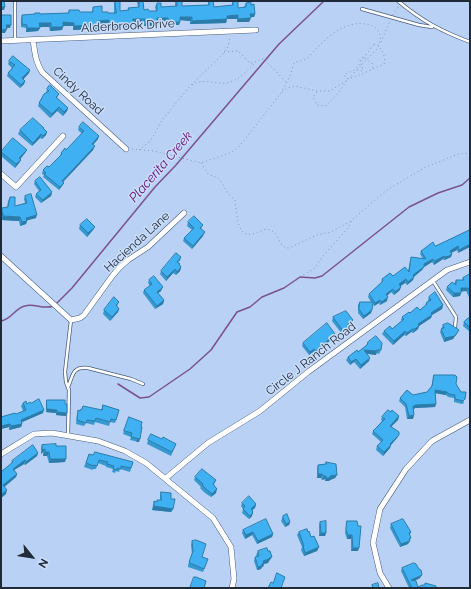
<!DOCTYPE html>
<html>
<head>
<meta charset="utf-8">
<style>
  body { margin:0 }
  #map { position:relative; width:471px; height:589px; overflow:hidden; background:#b9d1f5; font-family:Raleway,sans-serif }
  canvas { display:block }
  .frame { position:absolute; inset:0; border:2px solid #212b38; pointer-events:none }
  .north { position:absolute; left:12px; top:537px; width:40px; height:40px; -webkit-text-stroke:3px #cadefb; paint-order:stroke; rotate:120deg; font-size:11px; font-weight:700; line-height:16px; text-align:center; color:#212b38 }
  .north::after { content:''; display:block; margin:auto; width:14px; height:18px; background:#212b38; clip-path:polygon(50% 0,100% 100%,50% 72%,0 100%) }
</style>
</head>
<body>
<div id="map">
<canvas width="471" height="589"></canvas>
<div class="frame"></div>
<div class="north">N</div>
</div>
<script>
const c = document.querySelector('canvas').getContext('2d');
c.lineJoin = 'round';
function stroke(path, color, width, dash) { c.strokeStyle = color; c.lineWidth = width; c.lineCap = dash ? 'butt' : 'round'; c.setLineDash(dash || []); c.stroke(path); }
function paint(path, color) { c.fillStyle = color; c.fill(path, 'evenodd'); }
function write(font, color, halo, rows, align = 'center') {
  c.font = font + ' Raleway,sans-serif'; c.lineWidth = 3; c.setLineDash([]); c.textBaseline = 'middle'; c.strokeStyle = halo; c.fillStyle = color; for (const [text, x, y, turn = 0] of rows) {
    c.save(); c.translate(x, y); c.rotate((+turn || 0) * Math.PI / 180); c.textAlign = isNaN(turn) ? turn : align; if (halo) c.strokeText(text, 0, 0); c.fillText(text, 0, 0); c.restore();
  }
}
stroke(new Path2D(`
  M56,304L72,288L155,187L176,165L279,44L324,1
  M1,321C11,320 15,308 25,306C34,303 44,310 53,306
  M118,384L140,398L149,397L190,369L211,350L237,312L250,307L262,297L284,288L300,277L315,278L322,276L409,207L438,193L462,185L470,178`), '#7b528f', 1.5);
const lane = new Path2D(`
  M398,1C422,21 441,31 470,42
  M362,9L419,25L432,27
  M15,40V1
  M433,281L456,317L455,327
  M68,387C73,376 72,366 88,368L131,379L143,384
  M68,436L69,390L66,382L65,372L71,320`);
const street = new Path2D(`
  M33,40C35,52 35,61 42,72L126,149
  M1,41L256,30
  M1,174L16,187L63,136
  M1,256L71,320L80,318L84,315L113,275L120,267L128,260L148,247L184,213
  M1,454L34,434L52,433L98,441L125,451L146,463L213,518L231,547L234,579L232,588
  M166,478L208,443L260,411L308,372L447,270L470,262
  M389,588L380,573L373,543L380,509L406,469L432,441L470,420`);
stroke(lane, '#485d7d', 4);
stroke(street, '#485d7d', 6);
stroke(new Path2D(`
  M393,15L398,7
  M381,42L390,21
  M374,44H377C381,49 387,58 384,64L362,74L348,79L345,77V74L355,70Z
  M224,52L238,51L250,63C256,63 259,59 264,59L286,82
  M357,70L362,71L363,70L360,60L363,57L372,63L373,67L371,70
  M192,85C203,78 214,84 226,83C237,82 248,70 255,63
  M317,92L313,97L317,105L326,106L340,91L347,80
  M132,149L154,151L201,163L230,153L238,148L281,93L290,76L294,63C298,61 302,61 306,59C310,56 313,51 317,48C329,35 346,21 365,24C370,24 376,27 378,31C382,37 380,43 377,49L346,81L330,91H317L295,86L287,88L281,93
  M139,150L149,142L154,135L162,120L190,86L224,53L228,47L230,36
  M201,163L209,175C226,178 221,190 235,200C237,211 236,238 252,234C257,233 262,230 267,229C270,230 273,231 276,234C280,240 280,248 289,248L317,235L331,232L353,220
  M300,277L315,268L323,256L348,228L353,219L387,190L424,168L458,154L470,153`), '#8497b3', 1, [1, 3]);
stroke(lane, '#fff', 2.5);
stroke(street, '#fff', 5);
paint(new Path2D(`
  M115,1H120V11L128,10V8L138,7L137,2H125V1H143L144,10L149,11H156L155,7L157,3L161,7L175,6V1H182V6L208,5V1H213L214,7L232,5V1H238V8L244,7L246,3L251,5L255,14L254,17H250L249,22H237V19H227L226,23L190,24V21L180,20L179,25H167V21H157L156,26H144V23L141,22H133L132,27L108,28V23L99,24H98L97,29L73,30V26L66,25H63L62,30L50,31L49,27H40L38,31L26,32V28L21,27V18L22,15H34L35,13L40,14L68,13L69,10L80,12H92L93,7L102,12L108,13H114V3Z
  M9,61L30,70L29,73L23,79L25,81L24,84L20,88L7,76L8,73L12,68L8,64Z
  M47,89L59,94L57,98L68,108L67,111L63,116L57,111L50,118L38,106L39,103L46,93Z
  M79,127L98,139L93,145V150L63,182L64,183L62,186L59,190L43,177L44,175L42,174L43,170L49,167L60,156L61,153L66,150L82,134L78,130Z
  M44,129L47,132L46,135L42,139L40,138L32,146L18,134L20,130Z
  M27,150L25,153L20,159L21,160L19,163L15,168L1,156V152Z
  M35,181L52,192L51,196L41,203L35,197L36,194L39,191L34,184Z
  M25,196L36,218L27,220L26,224L20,226L19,221L2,220V217H1V211L2,208L7,207L8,201L10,197L15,206L25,203L24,199Z
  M188,222L203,225L201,229L203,236L192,249L183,241L184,238L192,230L187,226Z
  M80,225L95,227L93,230L87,237L79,229Z
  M470,230L458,253L457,250L451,253L452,254L451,257L447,259L444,260L443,259L434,265L432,262L424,267L422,270L414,277L413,280L407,285L405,283L400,286V290L394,295L391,292L387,296V301L380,305L379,303L374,306L373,304L371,313L363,319L358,313V305L360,302H371L368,297L369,294L381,283L382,279L408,271L410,261L411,257L423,259L420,254L421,251L435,246Z
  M181,257L180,261L178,262L180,264L179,265L181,267L180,271L176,275L173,273L166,281L160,274L161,271Z
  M470,275V296L469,297L466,291H461L460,296L453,297L446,290L447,287L454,284L456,280H462L463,278Z
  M149,280L161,291L158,293L164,300L163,304L155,309L143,293L144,290L150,286L148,283Z
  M429,297L443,305L442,309L432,315L431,318L419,326L418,329L413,333L411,332L406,336L404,335L393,345L382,334L384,331L392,329L402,321L401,320L402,317L410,313L420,310L425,306L426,303L428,301V300Z
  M119,302L117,306L119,309L118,312L110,321L103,314L104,310Z
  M333,317L353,320L349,326L348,330L342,334L332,321Z
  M470,317V332L463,326L464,322Z
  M443,325L459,330L453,339L444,342L440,332Z
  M335,334L334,337L315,354L313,352L309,355L302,346L303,343Z
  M368,342L381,350L379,354L376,353V355L367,354L369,361L360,369L354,362L350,365L346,360L348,357L358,352L366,346Z
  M434,375L456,384L461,392L464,403L462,404L454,402V398L448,397L446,395L435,393L436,404L435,407L415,408L414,409L413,419H407L405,407L399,401L400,398L427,392L431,387Z
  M47,400L66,416L56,415V413L46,412V403Z
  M23,403L27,404L31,403L43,413L22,422V424L21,427L9,430V427L1,429L16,414L23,411L21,406Z
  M103,405L119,410L115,423L110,422L109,426L95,422L94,425L86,423L84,426L76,424L77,414L78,410L80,411L101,410Z
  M391,412L399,416L398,420L391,426L399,435L397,438L391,445L390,448L383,456L376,450L377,446L381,442L372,434L373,431L382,421L381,420L382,417Z
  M129,417L141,427L139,442L130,440L131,437L123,434Z
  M162,439L176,444L171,456L147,444L148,440Z
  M42,445L56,446L65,462L49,463L47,456H43V452L41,454V448Z
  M38,453L37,456L25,465L24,464L14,470L17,474L16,477L4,487L6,494L1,498V470L2,471L11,464L12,461Z
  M89,454L93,455L133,462L130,472L120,469L119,472L116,471L115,473L112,472L113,469L106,467V466L98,463L96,469H93V470L84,467Z
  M326,462L337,475L335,478L330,480L329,481H325V479L322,480L321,478H317V469L318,465L325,464Z
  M195,477L216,480L214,485L216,493L211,497L205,493L200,488L201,487L194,480Z
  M161,492L171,499L173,509L171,512L152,510L153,505L154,501L157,502V500H160V495Z
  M242,503L256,504L255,508L252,510V516L249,519L242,513L243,509L241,506Z
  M283,516L290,522L289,525L285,527L281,521Z
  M347,521L358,551H351V539H347L345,533Z
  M320,522L326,533L325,536H319V525Z
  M391,524L411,532L410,535V541L408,544L400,547L390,528Z
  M243,530L273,534L272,537L257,544L252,535L245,539L242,533Z
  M299,532H308L319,547L317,551L304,556L301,550L302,547L297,535Z
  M192,541L202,557L208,559L203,572L188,567V565L192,554L191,545Z
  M258,551L270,560L269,561L268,563L264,564L263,567H262L261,569L257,570L254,561L255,557H257L256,555Z
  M402,568L420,578L415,581L418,587L436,588H409L401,571Z`), '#3698d0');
paint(new Path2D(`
  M125,1H138L137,2H125Z
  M1,7H5L4,10H1Z
  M250,14H255L254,17H249Z
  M238,15L237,19H226L227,16Z
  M180,17H192L190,21L179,20Z
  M157,18H168L167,21L156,22Z
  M251,18L249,22H237L238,19Z
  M133,19H142L141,22L132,23Z
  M227,19L226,23L190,24L192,21Z
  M109,20L108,23L97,24L98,21Z
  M63,22H67L74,23L73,26H62Z
  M157,22L156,26H144L145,23Z
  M168,22H180L179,25H167Z
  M39,23H51L49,27H38Z
  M133,24L132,27L108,28L109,25Z
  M6,25H11L10,28H5Z
  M98,25L97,29L73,30L74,26Z
  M51,27H63L62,30L50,31Z
  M27,28H40L38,31L26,32Z
  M7,29L5,33H1V30Z
  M30,70L29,73L21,82L22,78Z
  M25,81L24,84L20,88L21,85Z
  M59,107L57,111L50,118L52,114Z
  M68,108L67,111L63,116L64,112Z
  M47,132L46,135L42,139L43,136Z
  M41,134L40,138L32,146L33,143Z
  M99,136L98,139L91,147L92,144Z
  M95,146L93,150L61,184L62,181Z
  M27,150L25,153L18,162L19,158Z
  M21,160L19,163L15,168L16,164Z
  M64,183L62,186L59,190L60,187Z
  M52,192L51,196L41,203L43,200Z
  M37,215L36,218L25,221L26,218Z
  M3,216L20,217L19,221L2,220Z
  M27,221L26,224L20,226L22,222Z
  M95,227L93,230L87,237L88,233Z
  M205,232L203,236L192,249L193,246Z
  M470,244V247L458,253L459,250Z
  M458,246L457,250L449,254L450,251Z
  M452,254L451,257L444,260L445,257Z
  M444,256L443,259L434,265L435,261Z
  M433,259L432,262L424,267L422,270L412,278L413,275L424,264Z
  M181,267L180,271L176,275L177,272Z
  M175,269L173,273L166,281L167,277Z
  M414,277L413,280L407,285L408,282Z
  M406,279L405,283L398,288L399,284Z
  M163,287L161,291L156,295L157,292Z
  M401,287L400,290L394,295L395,292Z
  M461,288H468L466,291L459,292Z
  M393,289L391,292L384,298L386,294Z
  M454,293H461L460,296L453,297Z
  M388,297L387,301L380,305L382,302Z
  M164,300L163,304L155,309L157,306Z
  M380,300L379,303L374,306L375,303Z
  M443,305L442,309L432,315L431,318L419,326L418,329L413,333L415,329L418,324L431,313Z
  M119,309L118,312L110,321L112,317Z
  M372,310L371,313L363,319L364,316Z
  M353,320L351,323L346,328L348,324Z
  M350,327L348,330L342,334L343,331Z
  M413,329L411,332L406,336L407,333Z
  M459,330L453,339L444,342L445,338Z
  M405,331L404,335L393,345L394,341Z
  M335,334L334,337L315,354L316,351Z
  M314,349L313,352L309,355L310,352Z
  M364,350L377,351L376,355L363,353Z
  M370,358L369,361L360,369L361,365Z
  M356,359L354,362L350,365L351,362Z
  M435,390L447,392L446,395L434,393Z
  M436,404L435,407L415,408L414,409H412L413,406L415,405Z
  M47,409L57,410L56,413L46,412Z
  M44,410L43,413L20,423L21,420Z
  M57,412L67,413L66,416L56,415Z
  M414,415L413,419H407L409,416Z
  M399,416L398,420L389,429L390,426Z
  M10,424L9,427L1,429V426Z
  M22,424L21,427L9,430L11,426Z
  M399,435L397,438L391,445L390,448L383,456L384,452L390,444Z
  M138,439H140L139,442H136Z
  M45,449L43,452L41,454L42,450Z
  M45,452H49L47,456H43Z
  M38,453L37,456L25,465L26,462Z
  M50,459H66L65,462L49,463Z
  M25,460L24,464L11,472L13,469Z
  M17,474L16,477L2,489L3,485Z
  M318,474H322L321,478H317Z
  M337,475L335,478L330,480L329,481H325L326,478Z
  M324,476H326L325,479L322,480Z
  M217,489L216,493L211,497L212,494Z
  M7,490L6,494L1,498L2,494Z
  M256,504L255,508L250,512L251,509Z
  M154,506L173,509L171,512L152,510Z
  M253,513L252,516L249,519L250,516Z
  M290,522L289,525L285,527L286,524Z
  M253,532L252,535L245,539L246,535Z
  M321,533H326L325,536H319Z
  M273,534L272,537L257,544L258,541Z
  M348,535H352L351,539H347Z
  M411,538L408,544L400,547L401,544Z
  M319,547L317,551L304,556L305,553Z
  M353,548H359L358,551H351Z
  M272,557L270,560L269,561L268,563L264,564L263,567H262L261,569L257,570L258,567L263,561L269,558Z
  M422,575L420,578L410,583L411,580Z`), '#2c7ca9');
const building = new Path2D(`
  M1,1H4L5,7H1Z
  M115,1H120V11L129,10L128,8L139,7V1H143L144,10L148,9L149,11H157V3H161V7L177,6V1H182V6L209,5V1H213L214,7L233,5V1H238V8L246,7V3L251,2V5L254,4L255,14H250L251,18L238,19V15L227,16V19L192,21V17H180V22H168V18H157V22L145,23V19H133V24L109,25V20L98,21V25L74,26V23L63,22V27H51V23H39L40,28H27V25L22,24V15L35,14V13H40V14L69,13V10H79L80,12H93V7L102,6V12H108V13H116Z
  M1,15H11V25H6L7,29L1,30Z
  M13,56L30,70L22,78L25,81L21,85L8,73L15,65L9,61Z
  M50,85L59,94L56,97L68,108L64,112L59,107L52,114L39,103L44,94L49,91L47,89Z
  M33,118L44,128H43L47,132L43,136L41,134L33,143L20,130Z
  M83,122L99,136L92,144L95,146L62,181L64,183L60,187L44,174L46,173L43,170L47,166L49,167L62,154L61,153L65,148L66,150L84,131L79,127Z
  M13,138L27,150L19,158L21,160L16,164L1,152Z
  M40,177L52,192L43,200L36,194L41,190L35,181Z
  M31,194L37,215L26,218L27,221L22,222L20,217L3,216V213H2V208L8,207L10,197H15V206L27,203L25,196Z
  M194,216L203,225L200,228L205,232L193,246L184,238L194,228L188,222Z
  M87,219L95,227L88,233L80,225Z
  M470,230V244L459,250L458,246L450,251L452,254L449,256L445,257L444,256L435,261L433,259L424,264V267L413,275L414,277L408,282L406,279L399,284L401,287L395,292L393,289L386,294L388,297L382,302L380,300L375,303L369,294L383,281L382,279L390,273L393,276L405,267L409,272L411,257L426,259L421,251L433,242L435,246Z
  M176,253L181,257L177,262L180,264H179L181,267L177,272L175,269L167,277L161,271Z
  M470,274V293L468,288H461V293H454L447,287L452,282L456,285V280H464L463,278Z
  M154,276L163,287L157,292L164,300L157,306L144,290L152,284L149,280Z
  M435,292L443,305L431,313L432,315L418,324L419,326L415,329H413L407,333L405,331L394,341L384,331L390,326L392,329L404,319L402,317L409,312L410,313L417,307L420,310L427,304L426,303L431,300L429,297Z
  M114,297L119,302L116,305L119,309L112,317L104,310Z
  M360,302H373L372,310L364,316L359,309Z
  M346,311L353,320L348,324L350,327L343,331L333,317Z
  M470,317V328L464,322Z
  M327,323L335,334L316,351L314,349L310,352L303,343Z
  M448,323L459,330L455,336L445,338L441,329L444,328L443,325Z
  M376,336L382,343L381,350H377V351L364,350L370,358L361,365L356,359L351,362L348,357L357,350L358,352L367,345L368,342Z
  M434,375H455L457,377L456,384L461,392H466L465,399L463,401L455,399V395L449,394L447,392L435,390L436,404L415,405V406H413L414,415L409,416L406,404L400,398L407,390L413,395L427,392L432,386Z
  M39,399L44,410L21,420L22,424L11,426L10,424L1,426V417L15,413L16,414L26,410L23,403L26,401L27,404L30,402L31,403Z
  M47,400H65V404H67V413L57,412V410L47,409Z
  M103,405L119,410L116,420L111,419L110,422L96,418L95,421L87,420L86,423L77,420L78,410L80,411L81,409H82L83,406L102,410Z
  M388,410L391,412L392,410L399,416L390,426L399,432V435L390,444L391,445L384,452L377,446L383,440L373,431L385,419L382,417Z
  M129,417L142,422L141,427H142L140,439L131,437L132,433L124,431Z
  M151,434L162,439L163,437L176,444L172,452L148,440Z
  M56,444V446H66V459H50L49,452H45V449L42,450V445Z
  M33,445L38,453L26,462L25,460L13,469L17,474L3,485L7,490L2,494L1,493V470L2,471L13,462L12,461Z
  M95,452L133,462L131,468L121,466V469L117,468V470L113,469L114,466L107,464L108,462L99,460L97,466L94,465V466L86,463L89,454L93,455Z
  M326,462L336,464L337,475L330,476V478H326V476H324L322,474H318V465L326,464Z
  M202,469L216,480L213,484L217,489L212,494L206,489L202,485L203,484L195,477Z
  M161,492L171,493V499H175L173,509L154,506V501L157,502V500H161Z
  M249,496L256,504L251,509L253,511L252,512L253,513L250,516L243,509L245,506L242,503Z
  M287,514L290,522L286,524L283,518V516Z
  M266,519L273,534L258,541L253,532L246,535L243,530Z
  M403,519L411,532L409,533L411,538L409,539L410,541L401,544L391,524Z
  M326,521V533H321L320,522Z
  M347,521H357L358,526H361L359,548H353L352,535H348L346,530Z
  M307,529L308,532L309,531L311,537L314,536L319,547L305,553L303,546H304L299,532Z
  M196,540L206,544L202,557L208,559L204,569L190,563L189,562L193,551L192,541Z
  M267,548L268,551H270L272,557L269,558V559L263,561L264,563L262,564V566L258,567L255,557L259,556L258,551Z
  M414,563L416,564L419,569L421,570L422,575L411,580L416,581L418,587L422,585H425V583L436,586V588H412L402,568Z
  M277,573L285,577L281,588H268L271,582L273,583Z
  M194,577H196L206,581L204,588H190Z
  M378,583L379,588H373L372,585Z`);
paint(building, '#3fb1f2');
stroke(building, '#2c7ca9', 1);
write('12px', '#212b38', '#cadefb', [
  ["Alderbrook Drive",128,26,-3],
  ["Cindy Road",78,91,43],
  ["Hacienda Lane",137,242,-42],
  ["Circle J Ranch Road",311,359,-38]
]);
write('italic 13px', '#620d77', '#cadefb', [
  ["Placerita Creek",161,167,-49]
]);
</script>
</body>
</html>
